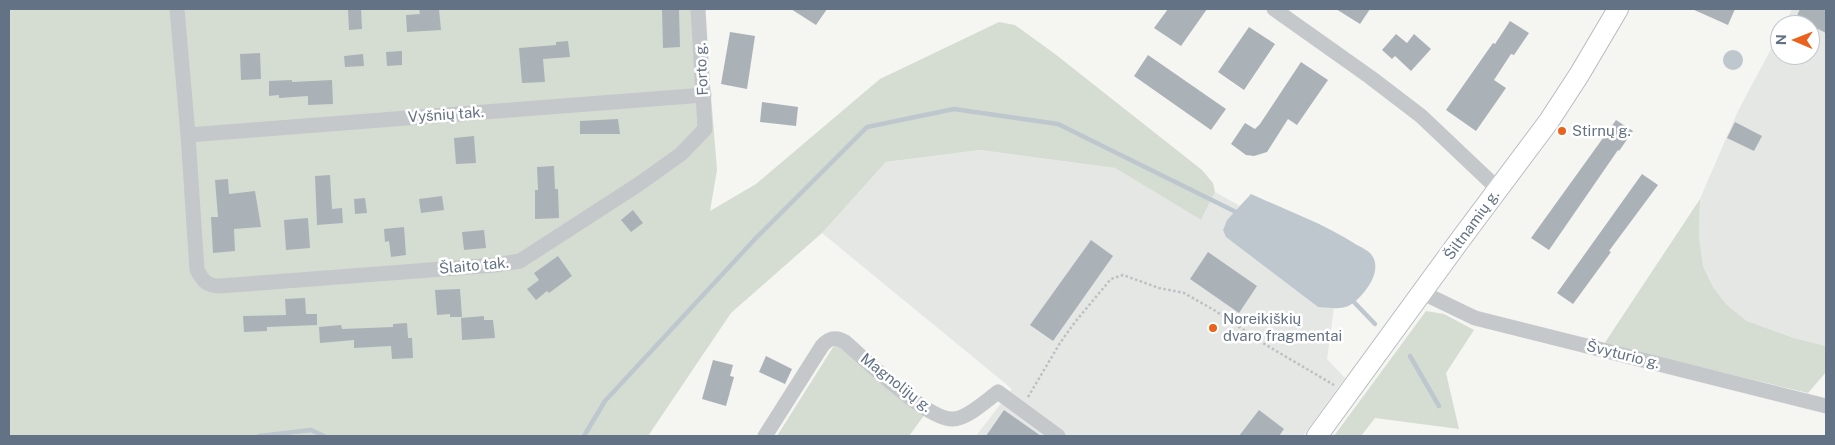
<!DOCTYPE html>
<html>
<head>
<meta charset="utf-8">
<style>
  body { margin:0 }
  #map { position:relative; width:1835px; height:445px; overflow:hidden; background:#f5f5f1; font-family:"Public Sans",sans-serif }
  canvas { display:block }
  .frame { position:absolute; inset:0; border:10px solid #637284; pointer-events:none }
  .north { position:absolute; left:1770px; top:15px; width:50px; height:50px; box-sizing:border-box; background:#fff; border:1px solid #c1c7ce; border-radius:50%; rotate:271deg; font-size:14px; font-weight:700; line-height:20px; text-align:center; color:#637284 }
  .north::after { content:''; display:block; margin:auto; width:18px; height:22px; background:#ea621d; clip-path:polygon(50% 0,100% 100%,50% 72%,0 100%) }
</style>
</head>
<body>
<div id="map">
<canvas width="1835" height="445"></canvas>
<div class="frame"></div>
<div class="north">N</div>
</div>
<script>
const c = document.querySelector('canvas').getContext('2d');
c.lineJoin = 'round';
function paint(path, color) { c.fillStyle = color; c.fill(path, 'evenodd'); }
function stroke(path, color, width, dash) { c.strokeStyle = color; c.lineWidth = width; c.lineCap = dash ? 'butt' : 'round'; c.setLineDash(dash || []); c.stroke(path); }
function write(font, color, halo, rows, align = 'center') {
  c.font = font + ' "Public Sans",sans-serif'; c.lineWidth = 5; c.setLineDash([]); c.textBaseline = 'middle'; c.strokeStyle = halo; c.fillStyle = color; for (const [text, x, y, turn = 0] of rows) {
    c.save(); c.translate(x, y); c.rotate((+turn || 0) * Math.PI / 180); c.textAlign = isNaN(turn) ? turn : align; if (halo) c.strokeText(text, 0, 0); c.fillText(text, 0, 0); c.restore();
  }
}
paint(new Path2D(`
  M1792,9H1826V346L1794,338L1747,321L1726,304L1713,287L1703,266L1699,237L1700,199L1737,113L1780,32V55H1810V25H1784Z
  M980,150L1115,168L1201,220L1215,192L1240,206L1227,220L1223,229L1227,237L1318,307L1334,308L1327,359L1345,378L1303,436H976L1012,389L822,233L886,162Z`), '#e5e7e5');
paint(new Path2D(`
  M9,9H704L717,170L710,211L756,184L880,79L999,22L1015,25L1055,54L1202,170L1213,183L1215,192L1201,220L1115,168L980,150L886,162L822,233L731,313L648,436H9Z
  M1700,199L1699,237L1703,266L1713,287L1726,304L1747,321L1794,338L1826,346V372L1808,393L1604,344Z
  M1426,311L1444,314L1474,330L1446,373L1459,429L1375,418L1361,436H1334Z
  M835,344L843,347L925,414L909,436H777Z`), '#d5ddd2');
paint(new Path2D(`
  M1723 60a10 10 0 1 1 20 0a10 10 0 1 1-20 0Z
  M1251,194C1286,210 1325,224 1357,245C1361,247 1367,250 1370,253C1381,265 1373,281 1365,291C1349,311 1342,309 1318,307L1226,237L1223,230L1227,220Z`), '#bdc7cd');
stroke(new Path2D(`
  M1352,300L1375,324
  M1410,356L1439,406
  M259,436L311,430L324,436
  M584,436L605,401L755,239L867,127L954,109L1058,124L1240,214`), '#bdc7cd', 4.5);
paint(new Path2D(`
  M348,9H361L362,29L349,30Z
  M419,9H439L441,30L407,32L406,15L420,14Z
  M662,9H679L680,47L663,48Z
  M791,9H827L816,25Z
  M1168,9H1207L1181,46L1154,28Z
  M1336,9H1370L1360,24Z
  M1692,9H1735L1728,25Z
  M1800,9H1822L1826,11V33L1796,18Z
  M1510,21L1529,33L1514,55L1511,54L1494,80L1506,88L1476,131L1446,110L1493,43L1495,44Z
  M1249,27L1275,44L1244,90L1218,72Z
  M730,32L755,36L747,89L721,84Z
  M1396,34L1407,43L1414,34L1431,49L1411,71L1395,56L1392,59L1382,50Z
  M568,41L570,57L543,59L545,82L522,83L519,48L556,45V42Z
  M402,51V65L387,66L386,52Z
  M260,53L261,79L241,80L240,54Z
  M363,54L364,66L345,67L344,56Z
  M1148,55L1226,109L1211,130L1134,76Z
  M1301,62L1328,80L1297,125L1288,119L1267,152L1254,156L1246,155L1231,144L1245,123L1255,129L1260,124Z
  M292,80V82L332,80L333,104L308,105V96L279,98V95L269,96V81Z
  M762,102L798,107L796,126L760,122Z
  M618,119L620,134H580V121Z
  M1616,120L1633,131L1619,151L1618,150L1549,250L1531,238Z
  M1735,122L1762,136L1754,151L1727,138Z
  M474,136L476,163L456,164L454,138Z
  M554,166L555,189H558L559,218L535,219V190H538L537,167Z
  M1642,174L1658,185L1609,251L1611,252L1573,304L1557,293Z
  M330,175L332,209L342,208L343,223L317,225L315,176Z
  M228,179L229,194L255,191L261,227L234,229L235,251L213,253L211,217H218L215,180Z
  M442,196L444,210L421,213L419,199Z
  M365,198L367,213L355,214L354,199Z
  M633,210L643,223L631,232L621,220Z
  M308,218L310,248L286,250L284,220Z
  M404,227L406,255L391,257L389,241L385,242L384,229Z
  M484,230L486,248L464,250L462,232Z
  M1091,240L1113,256L1053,341L1030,325Z
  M1208,252L1257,286L1239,313L1190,279Z
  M558,256L572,276L549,293L547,291L536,300L527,289L539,280L534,273Z
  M460,289L462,317H450V314L437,315L435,290Z
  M305,298L306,314H317V325L267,327V331L244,332L243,316L286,315L285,299Z
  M484,316V320H493L495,338L462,340L461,318Z
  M407,323L408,338H412L413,358L392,359L391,346L354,348V340L320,343L319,327L341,325L342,329L393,327V324Z
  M766,356L792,369L785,384L759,372Z
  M713,360L733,365L730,376L734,377L726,406L702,399Z
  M1004,410L1041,436H986Z
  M1259,410L1284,429L1279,436H1239Z`), '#aab2b8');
const secondary = new Path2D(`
  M1317,436L1460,240L1549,121L1579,75L1618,9`);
stroke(secondary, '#b7bbc0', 22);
stroke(new Path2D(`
  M1028,397L1060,343L1075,322L1111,279L1123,275L1159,288L1184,293L1214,310L1266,345L1334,385`), '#bebfc2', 2.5, [2.5, 2.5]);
stroke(new Path2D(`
  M177,9L188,135L197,270C203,281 207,286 220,286L495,265L520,261L639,184L681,154L705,129L698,9
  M1274,9L1370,77L1421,116L1498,189
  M188,135L704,95
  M1423,293L1475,318L1826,406
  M765,436L822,346C829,338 835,336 845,342C866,360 927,420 953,419C967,419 987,400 998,392L1058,436`), '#c5c8cb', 15);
stroke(secondary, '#fff', 20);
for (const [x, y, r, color] of [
  [1562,131,5,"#ea621d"],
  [1213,328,5,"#ea621d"]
]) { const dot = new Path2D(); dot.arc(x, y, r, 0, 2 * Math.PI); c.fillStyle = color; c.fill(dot); stroke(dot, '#fff', 2); }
write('15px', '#637284', '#fff', [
  ["Forto g.",702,69,-93],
  ["Vyšnių tak.",446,115,-4],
  ["Šiltnamių g.",1472,225,-54],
  ["Šlaito tak.",474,266,-5],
  ["Švyturio g.",1623,355,14],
  ["Magnolijų g.",896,383,38]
]);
write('15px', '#637284', '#fff', [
  ["Stirnų g.",1572,131],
  ["Noreikiškių",1223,319],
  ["dvaro fragmentai",1223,336]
], 'left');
</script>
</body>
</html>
